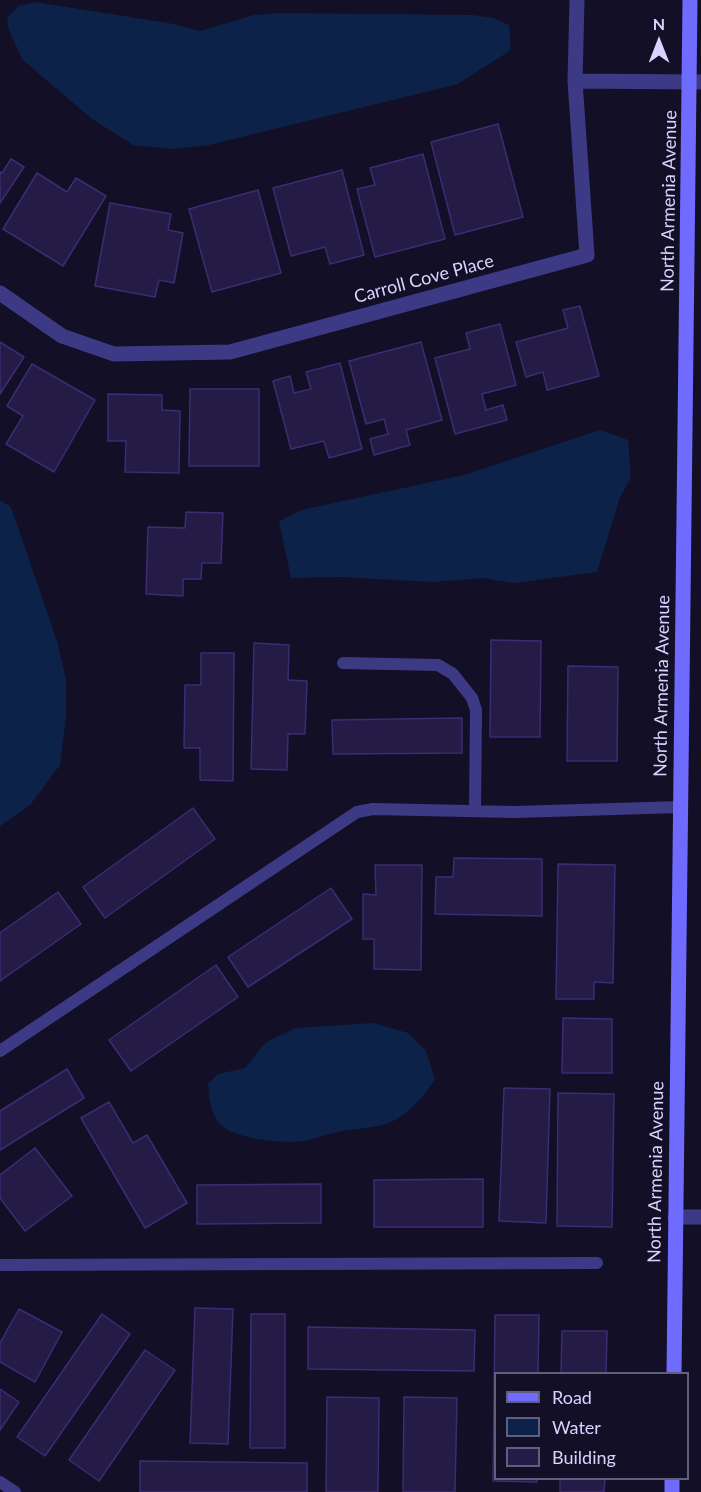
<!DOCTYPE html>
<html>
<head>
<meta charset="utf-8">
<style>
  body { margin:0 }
  #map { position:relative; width:701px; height:1492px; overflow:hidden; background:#130f26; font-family:Lato,sans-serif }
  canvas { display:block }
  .legend { position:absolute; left:494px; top:1372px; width:195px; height:108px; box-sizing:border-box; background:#130f26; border:2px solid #625e7d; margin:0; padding:8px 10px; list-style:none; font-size:18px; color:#d9d4ff }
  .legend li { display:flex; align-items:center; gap:12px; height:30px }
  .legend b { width:30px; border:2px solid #625e7d }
  .north { position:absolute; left:629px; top:12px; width:60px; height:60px; -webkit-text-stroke:4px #130f26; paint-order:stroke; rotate:0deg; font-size:16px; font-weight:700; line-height:24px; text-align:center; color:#d9d4ff }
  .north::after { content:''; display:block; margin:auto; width:21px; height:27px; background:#d9d4ff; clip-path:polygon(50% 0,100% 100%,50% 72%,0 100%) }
</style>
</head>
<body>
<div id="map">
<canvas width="701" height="1492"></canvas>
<ul class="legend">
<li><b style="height:8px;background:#6f6bff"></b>Road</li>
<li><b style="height:16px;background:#0c2248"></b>Water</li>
<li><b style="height:16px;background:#241b47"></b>Building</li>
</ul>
<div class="north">N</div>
</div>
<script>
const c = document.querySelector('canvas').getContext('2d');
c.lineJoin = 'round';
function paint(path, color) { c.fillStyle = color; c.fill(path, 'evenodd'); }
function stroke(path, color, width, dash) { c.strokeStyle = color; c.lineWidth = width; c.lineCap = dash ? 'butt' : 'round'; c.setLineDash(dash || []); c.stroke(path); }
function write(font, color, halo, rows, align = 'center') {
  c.font = font + ' Lato,sans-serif'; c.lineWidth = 4.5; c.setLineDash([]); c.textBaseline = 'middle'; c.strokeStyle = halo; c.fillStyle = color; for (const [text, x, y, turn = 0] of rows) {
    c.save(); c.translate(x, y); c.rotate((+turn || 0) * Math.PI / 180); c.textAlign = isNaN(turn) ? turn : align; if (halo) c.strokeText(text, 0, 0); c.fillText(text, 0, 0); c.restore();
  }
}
paint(new Path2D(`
  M35,2L174,24L200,31L254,15L277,13L472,15L493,18L509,25L511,50L458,84L209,145L174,149L133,145L92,119L23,60L9,31L7,18L19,6Z
  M600,430L628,440L631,478L620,497L597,572L515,583L482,578L433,582L340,577L291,578L279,521L301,510L464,475Z
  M0,500L11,507L57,641L66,679V717L60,765L30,805L0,826Z
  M373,1023L408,1033L426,1051L435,1079C425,1095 413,1109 397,1119C382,1128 360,1128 343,1131C330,1133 317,1138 303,1141C283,1144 232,1139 219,1123C210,1112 209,1098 208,1084L218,1074L245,1068L266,1042L296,1028Z`), '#0c2248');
const building = new Path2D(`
  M498,124L523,217L455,235L431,142Z
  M423,154L445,239L375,257L357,189L375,185L370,168Z
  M11,159L24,167L0,203V172L2,173Z
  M342,170L364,255L330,264L325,247L291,256L273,188Z
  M37,173L67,192L76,178L106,196L63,266L3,229Z
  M258,190L281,273L212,292L189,209Z
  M110,203L171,214L168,230L183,233L174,283L159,280L155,297L95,286Z
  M580,306L599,376L547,390L543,372L526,377L516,342L568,328L563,310Z
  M500,324L516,385L482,394L486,410L503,405L507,420L455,434L435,358L470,349L466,333Z
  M0,342L24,357L0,394Z
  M421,342L442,420L406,430L410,445L374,455L370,439L388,434L384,419L366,424L349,361Z
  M340,363L362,449L329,458L324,441L291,449L273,381L290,376L294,393L311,389L306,372Z
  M32,364L95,400L54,472L6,444L23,416L7,406Z
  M190,389H259V466H189Z
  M108,394L162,395V410L180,411L179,473L125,472L126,441H108Z
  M186,512L223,513L221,563H202L201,579H183V596L146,594L148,527L185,528Z
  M491,640L541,641L540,737H490Z
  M254,643L289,645L288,680L307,681L305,734H288L287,770L251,769Z
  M201,653H234L233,781L200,780V748H184L185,685H201Z
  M568,666L618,667L617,761H567Z
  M462,718V753L333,754L332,720Z
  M193,808L215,839L105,918L83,887Z
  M454,858L542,859V916L435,914L436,877H453Z
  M558,864L615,865L613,983L594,982V999H556Z
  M375,865H422L421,970L374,969V939H363V894L376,895Z
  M331,888L352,919L248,987L228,957Z
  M58,892L81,924L0,981V933Z
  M216,965L238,997L131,1071L109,1040Z
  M563,1018L612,1019V1073H562Z
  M67,1069L84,1098L0,1150V1111Z
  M504,1088L550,1089L546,1223L499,1221Z
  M558,1093L614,1094L612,1227L557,1226Z
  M109,1102L133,1143L147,1135L187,1203L145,1228L81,1118Z
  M35,1148L72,1196L25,1231L0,1198V1175Z
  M483,1179V1227H374V1180Z
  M321,1184V1223L197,1224V1185Z
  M195,1308L233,1309L228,1444L190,1443Z
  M19,1309L62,1332L35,1382L0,1362V1343Z
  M102,1314L130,1334L45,1456L17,1437Z
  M251,1314H285V1448H250Z
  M495,1315H539L538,1374H496V1478H537V1482L493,1481Z
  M308,1327L475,1330L474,1371L308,1369Z
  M562,1331H607L606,1374H561Z
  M145,1350L175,1370L99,1481L69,1460Z
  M0,1389L19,1402L0,1430Z
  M327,1397L379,1398L378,1492H326Z
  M404,1397L457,1398L455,1492H403Z
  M140,1461L307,1463V1492H140Z
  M560,1478H605L604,1492H560Z`);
paint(building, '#241b47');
stroke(building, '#3b2d73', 1.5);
stroke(new Path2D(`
  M343,663L438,665L453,674L472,698L476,710L475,811
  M0,1051L357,812L373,809L515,812L680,807
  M0,1265L597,1263
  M0,1482L15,1492`), '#3d3a85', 12);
stroke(new Path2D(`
  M575,81L701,82
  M0,293L62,336L114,354L230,352L587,255L575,81L577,0
  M675,1217H701`), '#3d3a85', 15);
stroke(new Path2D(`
  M674,1374L690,0
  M672,1492V1478`), '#6f6bff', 15);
write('18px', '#d9d4ff', '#130f26', [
  ["North Armenia Avenue",669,201,-89],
  ["Carroll Cove Place",424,279,-15],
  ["North Armenia Avenue",662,686,-89],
  ["North Armenia Avenue",656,1172,-89]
]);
</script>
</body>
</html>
